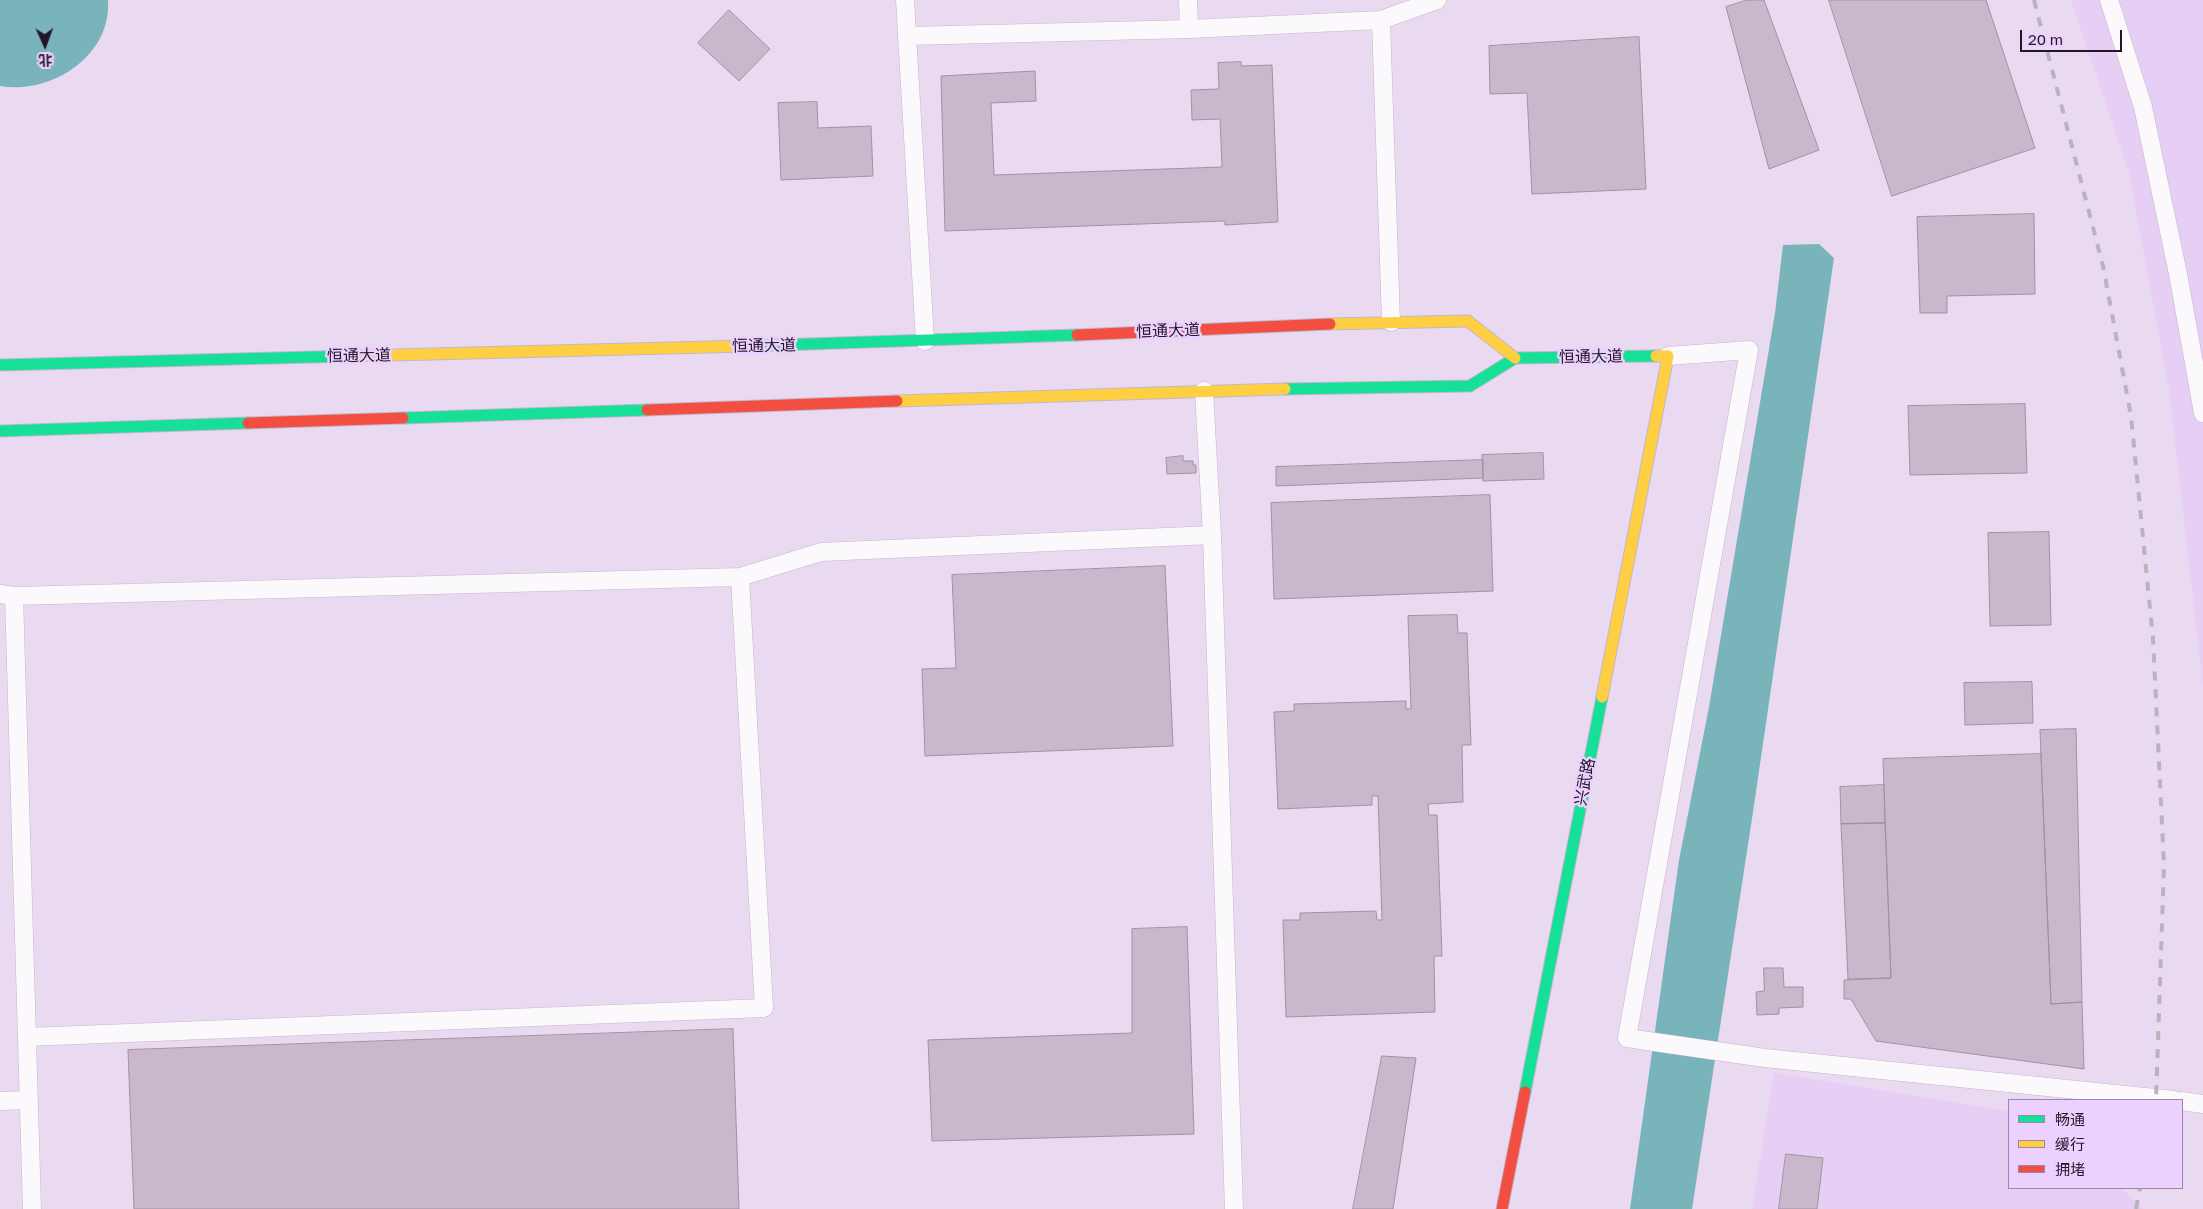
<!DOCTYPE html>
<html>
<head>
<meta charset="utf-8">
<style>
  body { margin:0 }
  #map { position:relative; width:2203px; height:1209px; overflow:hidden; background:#e9daf2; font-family:"Golos Text","Noto Sans SC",sans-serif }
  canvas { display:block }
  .legend { position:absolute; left:2008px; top:1099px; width:175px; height:90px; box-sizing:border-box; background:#ecd0fd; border:1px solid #9b86a7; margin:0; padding:6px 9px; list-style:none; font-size:15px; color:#211727 }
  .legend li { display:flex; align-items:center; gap:10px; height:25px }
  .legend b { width:25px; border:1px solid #9b86a7 }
  .north { position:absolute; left:20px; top:20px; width:50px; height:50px; -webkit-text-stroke:4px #ecd0fd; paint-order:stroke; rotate:178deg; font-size:14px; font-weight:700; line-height:20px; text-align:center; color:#211727 }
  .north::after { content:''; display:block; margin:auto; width:18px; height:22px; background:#211727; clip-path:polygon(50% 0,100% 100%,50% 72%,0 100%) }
  .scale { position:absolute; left:2020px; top:30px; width:102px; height:22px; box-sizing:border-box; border:2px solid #211727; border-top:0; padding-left:6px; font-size:15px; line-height:18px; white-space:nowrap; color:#211727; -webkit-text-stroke:4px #ecd0fd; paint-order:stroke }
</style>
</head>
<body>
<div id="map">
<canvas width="2203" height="1209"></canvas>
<ul class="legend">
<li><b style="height:6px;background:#16e098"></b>畅通</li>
<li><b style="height:6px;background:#ffcf43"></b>缓行</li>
<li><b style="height:6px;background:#f24e42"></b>拥堵</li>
</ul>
<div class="north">北</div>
<div class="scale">20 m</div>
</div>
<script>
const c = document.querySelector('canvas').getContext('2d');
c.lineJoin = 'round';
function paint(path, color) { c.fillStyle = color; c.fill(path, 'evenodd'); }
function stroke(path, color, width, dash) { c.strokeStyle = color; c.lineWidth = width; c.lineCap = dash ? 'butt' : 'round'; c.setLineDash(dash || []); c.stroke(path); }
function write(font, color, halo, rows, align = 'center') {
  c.font = font + ' "Golos Text","Noto Sans SC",sans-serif'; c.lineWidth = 5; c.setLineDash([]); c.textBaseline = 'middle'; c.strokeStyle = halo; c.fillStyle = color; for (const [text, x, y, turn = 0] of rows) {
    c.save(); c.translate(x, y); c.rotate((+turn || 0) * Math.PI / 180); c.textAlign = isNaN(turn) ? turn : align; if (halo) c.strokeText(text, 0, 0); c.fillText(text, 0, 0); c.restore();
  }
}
paint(new Path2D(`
  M2071,0H2203V686L2169,390L2129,173Z
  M1774,1073L2009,1111V1188H2122L2143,1209H1752Z`), '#e7cef5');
paint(new Path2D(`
  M0,0H108C112,56 51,95 0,86Z
  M1819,244L1834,258L1753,812L1692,1209H1630L1679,860L1709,707L1775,313L1783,245Z`), '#78b4b9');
const building = new Path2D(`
  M1747,0H1764L1819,150L1769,169L1726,7Z
  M1829,0H1986L2035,148L1892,196Z
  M729,10L770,49L739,81L698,43Z
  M1639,37L1646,189L1532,194L1527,93L1490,94L1489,46Z
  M1241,62V66L1272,65L1278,222L1225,225V221L945,231L941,76L1035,71L1036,101L991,103L994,175L1222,167L1220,119L1192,120L1191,90L1219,89L1218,63Z
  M817,102L818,128L871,126L873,176L781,180L778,103Z
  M2034,214L2035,294L1947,296V313H1920L1917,217Z
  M2025,404L2027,473L1910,475L1908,406Z
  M1543,453L1544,479L1483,481L1482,455Z
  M1183,456V461H1193V465H1196V473L1167,474L1166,458Z
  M1483,460V478L1276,486V467Z
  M1490,495L1493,591L1274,599L1271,503Z
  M2049,532L2051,625L1990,626L1988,533Z
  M1165,566L1173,746L925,756L922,669L956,668L952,575Z
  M1457,615L1458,633H1467L1471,745H1462L1463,802L1428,804L1429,815H1437L1442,956H1434L1435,1012L1286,1017L1283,920H1300V913L1376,911L1377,920H1382L1378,796H1372V805L1278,809L1274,712L1294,711V704L1406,701V709H1411L1408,616Z
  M2032,682L2033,723L1965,725L1964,683Z
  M2076,729L2082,1002L2051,1004L2040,730Z
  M2041,754L2051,1004L2082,1002L2084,1069L1876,1041L1851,999H1844V980L1891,978L1883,759Z
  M1884,785L1885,823L1841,824L1840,787Z
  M1885,823L1891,978L1848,979L1841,824Z
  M1187,927L1194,1134L932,1141L928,1040L1132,1033V929Z
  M1764,968H1783L1784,987H1803V1007L1779,1008V1014L1757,1015L1756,992L1764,991Z
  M733,1029L739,1209H134L128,1050Z
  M1382,1056L1416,1058L1393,1209H1353Z
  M1786,1154L1823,1158L1817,1209H1779Z`);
paint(building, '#c9b8cc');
stroke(building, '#a091a2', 1);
const lane = new Path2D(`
  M905,0L925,341
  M1188,0L1189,29
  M2109,0L2143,107L2178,274L2203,413
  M1381,20L1391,322
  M907,36L1189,29L1381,20L1437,0
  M1668,356L1749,350L1627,1038L1765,1058L2174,1100
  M1204,391L1212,535L1234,1209
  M0,594L14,596L740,577L821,552L1212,535
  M14,596L32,1209
  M27,1037L764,1008L740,577
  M0,1101L29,1100
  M2182,1101L2203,1104`);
const fast = new Path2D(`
  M749,346L1077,335
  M0,365L353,356
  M1285,389L1470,386L1515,358L1656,356
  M403,418L647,410
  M0,431L248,423
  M1525,1092L1602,697`);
const slow = new Path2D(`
  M1330,324L1468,321L1515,358
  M353,356L749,346
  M897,401L1285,389
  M1602,697L1668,356H1656`);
const jam = new Path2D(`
  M1077,335L1330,324
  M647,410L897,401
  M248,423L403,418
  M1502,1209L1525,1092`);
stroke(lane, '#c3b7ca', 19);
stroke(fast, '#c3b7ca', 13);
stroke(slow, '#c3b7ca', 13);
stroke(jam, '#c3b7ca', 13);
stroke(lane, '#fcf9fd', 18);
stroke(fast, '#16e098', 11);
stroke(slow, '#ffcf43', 11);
stroke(jam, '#f24e42', 11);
stroke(new Path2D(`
  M2034,0L2103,266L2131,416L2153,639L2164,865L2156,1100
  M2136,1209L2140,1188`), '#b8b5ba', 4, [9, 9]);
write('16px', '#211727', '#ecd0fd', [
  ["恒通大道",1168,331,-2],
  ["恒通大道",764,346,-1],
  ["恒通大道",359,356,-1],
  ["恒通大道",1591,357,-1],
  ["兴武路",1585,782,-79]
]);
</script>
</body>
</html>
